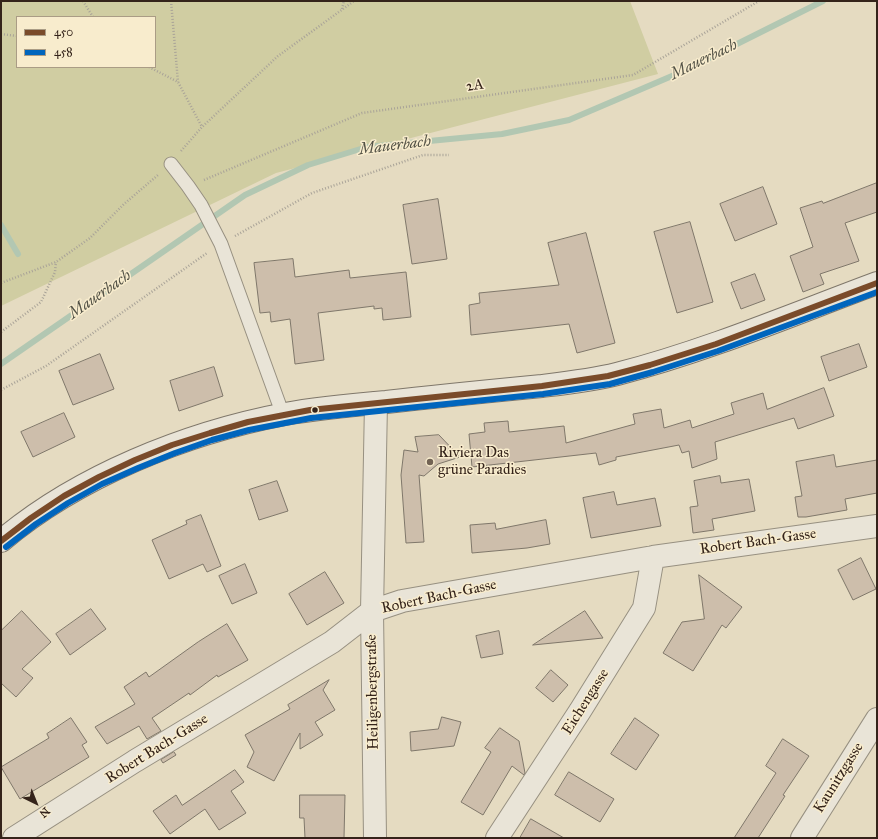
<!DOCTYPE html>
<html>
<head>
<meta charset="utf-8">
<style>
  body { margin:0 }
  #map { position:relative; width:878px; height:839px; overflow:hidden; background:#e5dbc1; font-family:"IM FELL Great Primer",serif }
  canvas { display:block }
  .frame { position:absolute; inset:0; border:2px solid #34231a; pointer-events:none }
  .legend { position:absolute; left:16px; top:16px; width:140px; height:52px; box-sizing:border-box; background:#f8eccd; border:1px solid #aa9c85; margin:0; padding:5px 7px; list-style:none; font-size:12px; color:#34231a }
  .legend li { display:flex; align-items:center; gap:8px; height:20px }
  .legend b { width:20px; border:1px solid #aa9c85 }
  .north { position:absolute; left:16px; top:783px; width:40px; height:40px; -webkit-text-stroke:3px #f8eccd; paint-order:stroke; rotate:137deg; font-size:11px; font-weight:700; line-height:16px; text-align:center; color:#34231a }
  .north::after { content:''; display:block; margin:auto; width:14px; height:18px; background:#34231a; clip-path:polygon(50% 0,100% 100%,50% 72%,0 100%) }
</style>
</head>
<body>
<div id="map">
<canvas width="878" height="839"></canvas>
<div class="frame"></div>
<ul class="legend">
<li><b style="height:5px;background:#7a4b2a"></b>450</li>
<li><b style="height:5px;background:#0065bd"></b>458</li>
</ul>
<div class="north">N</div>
</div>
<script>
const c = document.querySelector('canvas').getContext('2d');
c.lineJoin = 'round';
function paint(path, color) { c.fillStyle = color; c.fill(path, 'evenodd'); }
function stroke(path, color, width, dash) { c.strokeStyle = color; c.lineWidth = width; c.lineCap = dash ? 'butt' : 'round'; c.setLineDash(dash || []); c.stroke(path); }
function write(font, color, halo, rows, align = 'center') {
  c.font = font + ' "IM FELL Great Primer",serif'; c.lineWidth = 3; c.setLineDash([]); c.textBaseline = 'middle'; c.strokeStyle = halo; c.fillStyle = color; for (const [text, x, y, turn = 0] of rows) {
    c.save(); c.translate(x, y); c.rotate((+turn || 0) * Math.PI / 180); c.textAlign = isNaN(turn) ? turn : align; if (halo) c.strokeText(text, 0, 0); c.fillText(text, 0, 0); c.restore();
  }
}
paint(new Path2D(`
  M1,1H630L658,74L276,173L1,306ZM17,17H155V67H17Z`), '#d0cda2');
stroke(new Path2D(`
  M1,225L18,254
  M1,364L245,195L308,165L367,147L502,134L569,120L679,73L823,1`), '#b2c7b2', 6);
const building = new Path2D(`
  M877,183V212L845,223L859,261L820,274L824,284L803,292L790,256L813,247L800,208L822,201L823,203Z
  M763,187L777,224L735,241L720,204Z
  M438,199L447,259L412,264L403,205Z
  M690,222L713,302L677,313L654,232Z
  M586,233L615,343L577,353L569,324L471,335L469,305L480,303L479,293L559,285L548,243Z
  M293,259L295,277L349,270L350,278L406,272L411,317L383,320L382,308L374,309V306L318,313L324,360L295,364L290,319L271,322L270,312L260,313L254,263Z
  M755,274L765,300L741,309L731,283Z
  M859,344L867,367L829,381L821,357Z
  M100,354L114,389L73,405L59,371Z
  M214,367L223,396L179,411L170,381Z
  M824,388L834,416L798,429L794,418L715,442L717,459L692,468L689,451L682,453L679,445L616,457V460L599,465L596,453L472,467L469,434L485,432L484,423L508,421L509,432L564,426L566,443L635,424L633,414L661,409L664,428L690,420L692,428L734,414L731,403L763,393L767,409Z
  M64,413L75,437L33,457L21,432Z
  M439,435L460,457L438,464L424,476L419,475L424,542L406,543L401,475L404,450L418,452L415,437Z
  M834,455L836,467L877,460V493L845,499L847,510L806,517H798L795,497L802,496L796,462Z
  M720,476L721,483L749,479L755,511L712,519L714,530L693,533L690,507L698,506L694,481Z
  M277,481L288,511L259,520L249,490Z
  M614,492L617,505L655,498L661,526L591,538L583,498Z
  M201,515L221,566L207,572L203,564L169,579L152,540L187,524L186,521Z
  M546,520L550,544L527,548L472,553L470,525L495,523L496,529Z
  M861,558L876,589L853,600L838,570Z
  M245,564L257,593L232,604L219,576Z
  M325,572L344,603L307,625L289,594Z
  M699,575L742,607L726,628L722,625L693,671L663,653L682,622L704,619Z
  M91,609L106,629L70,655L56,634Z
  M22,611L51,642L22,669L33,678L16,697L1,683V631Z
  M585,611L603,638L533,645Z
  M227,624L248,660L218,677L217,675L190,695L189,693L152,718L161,731L147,739L139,726L107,744L95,727L135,704L124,687L146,672L149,677L198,642Z
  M499,631L503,654L481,658L476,636Z
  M551,670L568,685L553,702L536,688Z
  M329,680L323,690L335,710L315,722L323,735L300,749V733L274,781L247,767L254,752L245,735L290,709L288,705Z
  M442,717L461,722L454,746L411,751L410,732L438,729Z
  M71,718L87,742L82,745L89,757L20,799L1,767L49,738L47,734Z
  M635,718L659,735L636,770L611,754Z
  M500,728L519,741L525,773L524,775L512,766L483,815L461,802L491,752L485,748Z
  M783,739L809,756L783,795L785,796L758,838H734L776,773L766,766Z
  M174,752L176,755L163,763L161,760Z
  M235,770L244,782L231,791L246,813L219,830L205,809L170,834L153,811L176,795L182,805Z
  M569,772L614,799L600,822L555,795Z
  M300,795H345L344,838H305L304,818H300Z
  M531,819L564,838H520Z`);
paint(building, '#cdbeab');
stroke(building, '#7f776a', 1);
const lane = new Path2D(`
  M171,164L188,186L201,205L221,244L283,415`);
const street = new Path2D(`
  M14,838L135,761L332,642L372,611L402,601L653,557L877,526
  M375,838L372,611L376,403
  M497,838L580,711L644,608L653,557
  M802,838L877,719`);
const secondary = new Path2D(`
  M1,541C78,476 186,433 285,414C318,408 352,405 386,402C438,396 490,391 542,386C567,383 593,380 617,374C706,351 791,315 877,283`);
stroke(lane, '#979081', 15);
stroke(street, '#979081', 24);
stroke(secondary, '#7f776a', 24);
stroke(new Path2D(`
  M83,1L93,17
  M171,1L178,82
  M342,9L344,1
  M1,34L17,36
  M149,67L178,82L202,127
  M181,151L202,127L278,56L354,1
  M204,180L362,113L633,75L759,1
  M235,236L312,193L423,155H449
  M1,283L56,262L90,238L124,204L158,175
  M1,332L41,302L55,272L56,262
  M1,390L46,366L207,253`), '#a9a398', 2.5, [1, 2]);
stroke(lane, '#e9e4d7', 13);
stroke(street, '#e9e4d7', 22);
stroke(secondary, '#e9e4d7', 22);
stroke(new Path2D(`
  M1,541L31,518L64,496L99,477L135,460L172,445L210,433L248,422L310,410L542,386L608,376L650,365L716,344L877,283`), '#7a4b2a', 6);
stroke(new Path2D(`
  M6,547L36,524L68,503L102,484L138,468L175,453L212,440L249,430L311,418L543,394L610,384L653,372L718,351L877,292`), '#0065bd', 6);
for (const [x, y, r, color] of [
  [315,410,3.5,"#34231a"],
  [430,462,4,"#726354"]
]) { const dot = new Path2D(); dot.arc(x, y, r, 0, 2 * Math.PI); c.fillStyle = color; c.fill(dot); stroke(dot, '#f8eccd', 1.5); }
write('15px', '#34231a', '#f8eccd', [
  ["2A",475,86,-8],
  ["Robert Bach-Gasse",758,542,-8],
  ["Robert Bach-Gasse",439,597,-12],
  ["Heiligenbergstraße",373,692,-91],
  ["Eichengasse",586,702,-58],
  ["Robert Bach-Gasse",157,749,-32],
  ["Kaunitzgasse",839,778,-58]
]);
write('15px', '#34231a', '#f8eccd', [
  ["Riviera Das",438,453],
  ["grüne Paradies",438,470]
], 'left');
write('italic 16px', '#535246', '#f8eccd', [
  ["Mauerbach",704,60,-26],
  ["Mauerbach",395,146,-7],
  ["Mauerbach",100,295,-35]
]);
</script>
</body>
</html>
